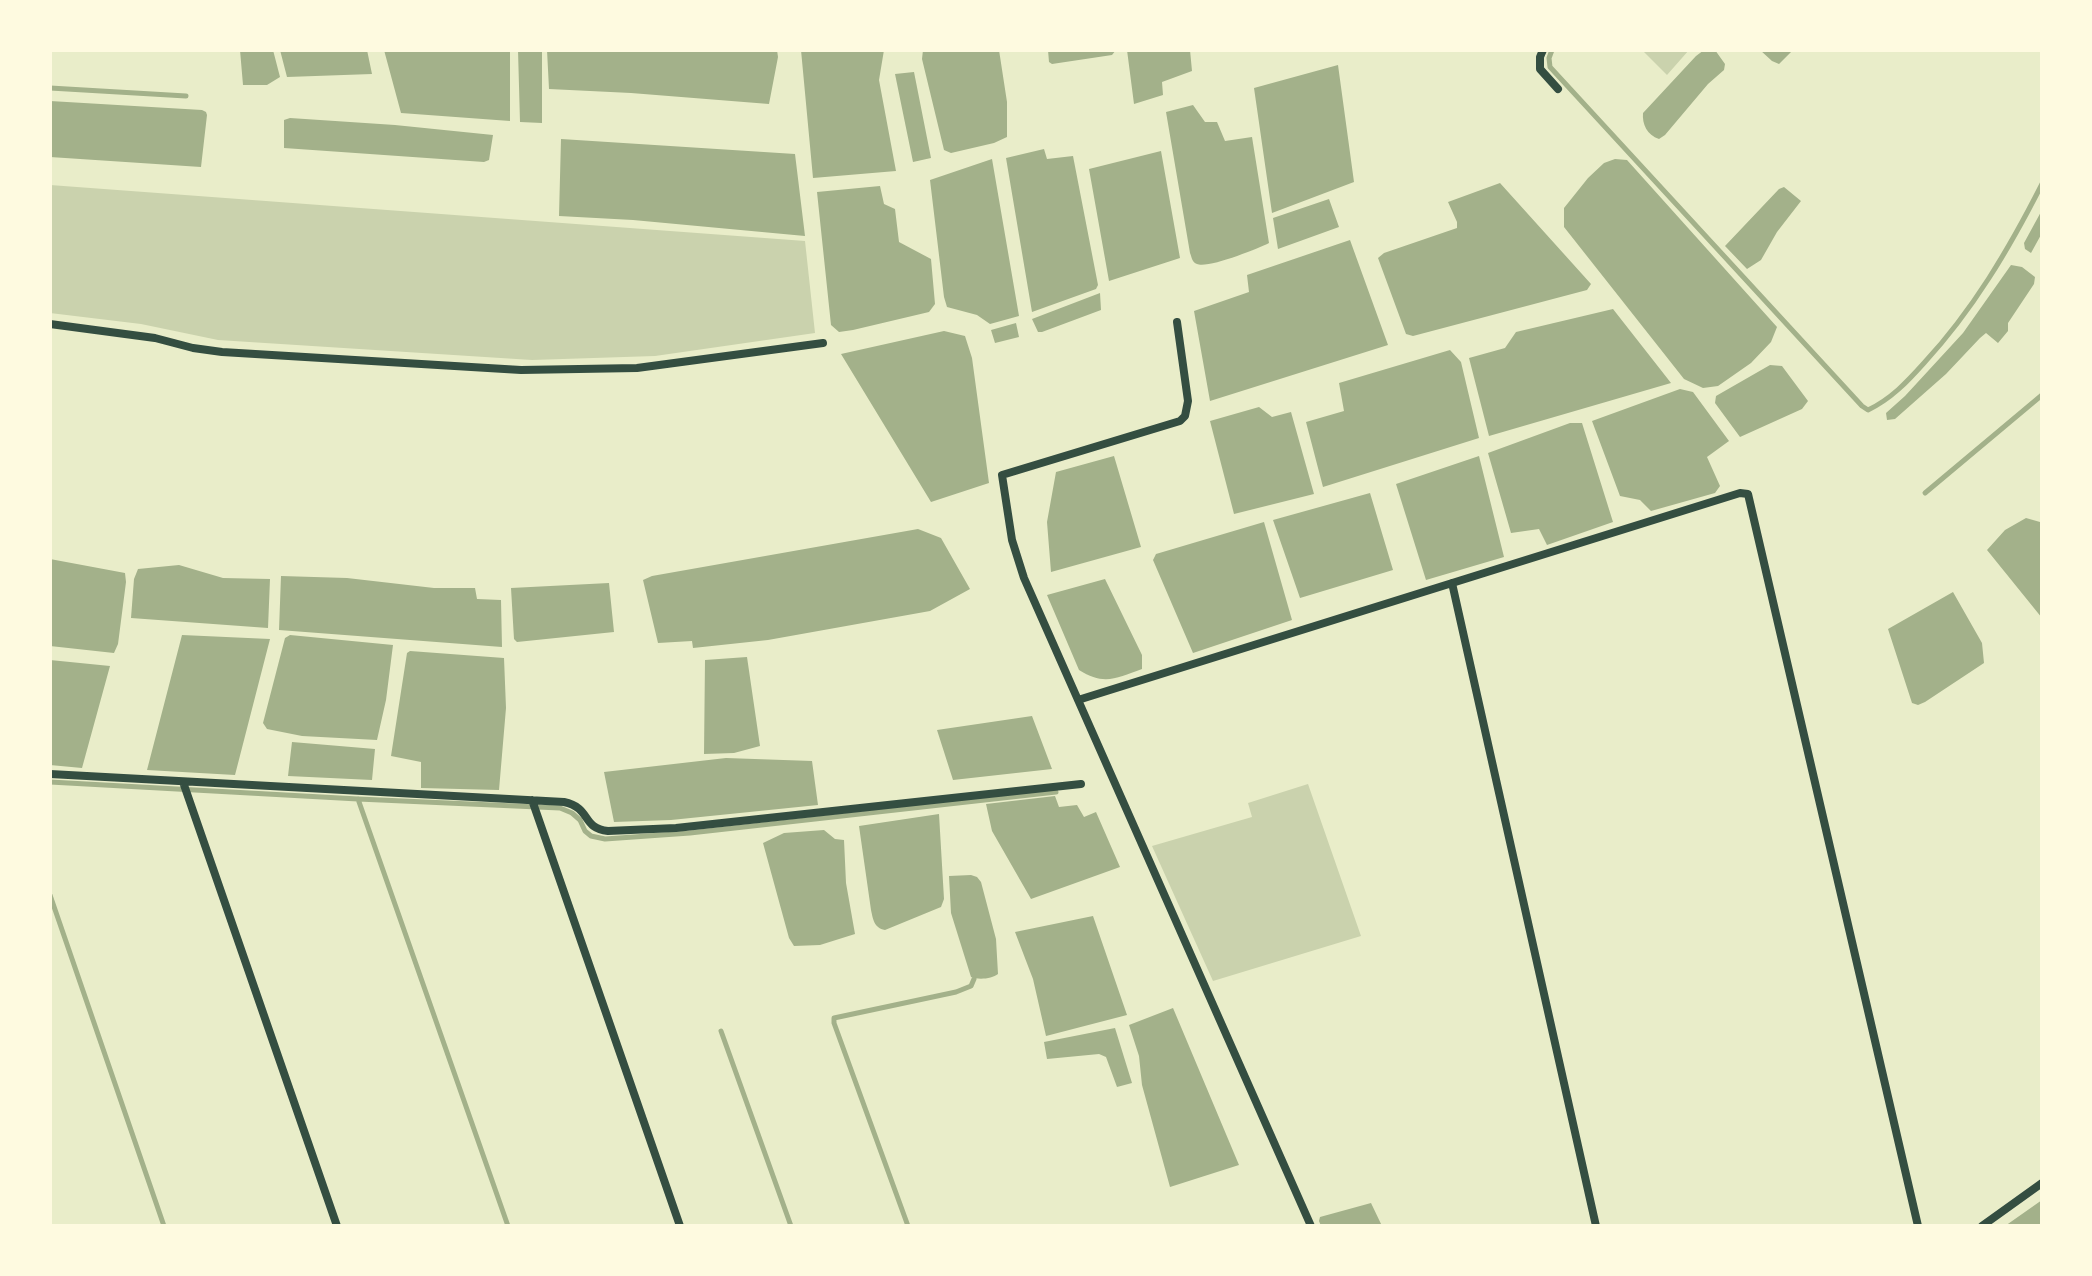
<!DOCTYPE html>
<html>
<head>
<meta charset="utf-8">
<style>
  body { margin:0 }
  #map { position:relative; width:2092px; height:1276px; overflow:hidden; background:#e9edc9; font-family:"DejaVu Sans",sans-serif }
  canvas { display:block }
  .frame { position:absolute; inset:0; border:52px solid #fefae0; pointer-events:none }
</style>
</head>
<body>
<div id="map">
<canvas width="2092" height="1276"></canvas>
<div class="frame"></div>
</div>
<script>
const c = document.querySelector('canvas').getContext('2d');
c.lineJoin = 'round';
function paint(path, color) { c.fillStyle = color; c.fill(path, 'evenodd'); }
function stroke(path, color, width, dash) { c.strokeStyle = color; c.lineWidth = width; c.lineCap = dash ? 'butt' : 'round'; c.setLineDash(dash || []); c.stroke(path); }
paint(new Path2D(`
  M1642,50H1689L1667,75Z
  M50,185L805,241L815,333L655,356L532,360L218,340L141,324L50,313Z
  M1308,784L1361,936L1213,981L1152,846L1252,817L1248,803Z`), '#cad2ad');
paint(new Path2D(`
  M240,50H273L280,77L267,85H243Z
  M280,50H367L372,74L287,77Z
  M384,50H510V121L401,113Z
  M518,50H542V123L520,122Z
  M547,50H777L778,57L769,104L631,93L549,89Z
  M801,50H884L879,80L896,171L813,178Z
  M923,50H999L1007,102V137L994,143L951,153L944,150L922,59Z
  M1048,50H1116L1112,55L1052,64L1049,62Z
  M1127,50H1190L1192,71L1162,82L1163,95L1134,104Z
  M1704,50H1715L1725,64L1724,70L1708,84L1665,135L1659,139C1647,135 1642,124 1643,113L1696,56Z
  M1760,50H1793L1779,64L1772,61Z
  M1338,65L1354,182L1272,213L1254,88Z
  M914,72L931,158L913,162L895,74Z
  M50,101L202,110L206,112L207,115L201,167L50,157Z
  M1193,105L1205,122H1217L1225,141L1252,137L1269,243C1257,249 1207,269 1197,264C1192,262 1192,258 1190,253L1166,112Z
  M290,118L395,125L493,135L489,160L484,162L284,148V120Z
  M561,139L795,154L805,236L633,220L559,216Z
  M1044,149L1047,159L1073,156L1098,285L1096,289L1032,312L1006,158Z
  M1161,151L1180,258L1109,281L1089,169Z
  M992,159L1019,316L990,324L977,315L947,307L944,297L930,180Z
  M1615,159L1627,160L1777,327L1771,342L1751,363L1718,386L1703,388L1684,379L1564,227V208L1588,178L1604,163Z
  M1500,183L1591,284L1587,290L1413,336L1406,334L1378,258L1384,253L1457,228V222L1448,202Z
  M880,186L884,204L895,209L899,242L931,259L935,304L929,312L853,330L839,332L831,325L817,192Z
  M1784,187L1801,201L1777,232L1761,260L1747,269L1725,246L1779,189Z
  M1329,199L1339,227L1278,249L1273,218Z
  M2042,210V233L2031,253L2025,249L2024,243Z
  M1350,240L1388,345L1210,401L1194,311L1249,292L1247,275Z
  M2011,265L2022,267L2035,277L2034,284L2008,323V331L1998,343L1986,333L1980,338L1946,374L1895,419L1887,420L1886,413L1905,396L1963,333Z
  M1100,293L1101,310L1042,332H1038L1032,319Z
  M1613,309L1671,383L1489,436L1469,358L1505,348L1516,332Z
  M1016,323L1019,337L995,343L991,330Z
  M944,331L965,336L972,358L989,483L931,502L841,354Z
  M1450,350L1461,362L1479,438L1323,487L1306,422L1344,411L1339,383Z
  M1770,365L1782,366L1808,401L1802,409L1740,437L1715,403L1716,396Z
  M1680,389L1693,392L1729,441L1707,457L1720,486L1715,493L1651,511L1640,500L1620,496L1592,421Z
  M1259,407L1272,417L1291,412L1314,494L1234,514L1210,421Z
  M1570,423H1582L1613,522L1547,545L1539,529L1511,533L1488,453Z
  M1114,456L1141,547L1051,572L1047,522L1056,472Z
  M1479,456L1504,557L1426,580L1396,484Z
  M1370,493L1393,570L1300,598L1273,520Z
  M2026,518L2040,522L2042,524V618L1987,550L2005,530Z
  M1264,522L1292,620L1193,653L1153,560L1156,554Z
  M918,529L941,538L970,589L930,611L768,640L693,648L692,641L658,643L643,580L652,576Z
  M50,559L125,573L126,582L118,644L114,653L50,646Z
  M179,565L223,578L270,579L268,628L131,618L134,579L138,569Z
  M281,576L347,578L434,588H475L477,599L501,600L502,647L279,630Z
  M1105,579L1142,655V669C1117,678 1104,686 1079,670L1047,595Z
  M609,583L614,632L517,642L514,639L511,588Z
  M1953,592L1982,643L1984,663L1925,702L1918,705L1912,703L1888,629Z
  M182,635L270,639L235,775L147,770Z
  M290,635L393,645L386,700L377,740L302,736L267,729L263,723L285,638Z
  M410,651L504,658L506,708L499,790L421,788V762L391,756L407,653Z
  M747,657L760,746L734,753L704,754L705,660Z
  M50,660L110,666L82,768L50,765Z
  M1032,716L1052,769L953,780L937,730Z
  M292,742L375,749L372,780L288,776Z
  M726,758L812,761L818,805L671,820L614,822L604,772Z
  M1055,796L1059,807L1077,805L1084,817L1096,812L1120,867L1031,899L992,831L986,804Z
  M939,814L944,899L941,907L885,930C874,928 873,919 871,910L859,826Z
  M824,830L835,839L844,840L846,883L855,934L820,945L794,946L789,938L763,843L784,833Z
  M971,875L977,877L981,882L996,939L998,974C992,979 978,980 971,977L951,913L949,876Z
  M1093,916L1127,1015L1046,1036L1033,979L1015,932Z
  M1173,1008L1239,1165L1170,1187L1142,1085L1139,1056L1129,1025Z
  M1115,1028L1132,1083L1117,1087L1106,1057L1099,1054L1047,1059L1044,1042Z
  M2042,1200V1226H2005Z
  M1371,1203L1382,1226H1321L1319,1221L1320,1217Z`), '#a3b18a');
stroke(new Path2D(`
  M1552,50L1549,58L1550,67L1862,406L1868,410C1891,399 1907,382 1924,363C1973,310 2009,249 2042,184
  M50,88L186,96
  M1925,493L2042,395
  M50,782L358,799L560,808L572,813L580,820L585,831L591,836L605,839L690,833L1056,792
  M358,799L508,1226
  M50,895L164,1226
  M721,1031L791,1226
  M908,1226L834,1023V1018L956,992L971,986L974,979`), '#a3b18a', 5);
stroke(new Path2D(`
  M1543,50L1540,57V69L1558,89
  M1177,322L1188,401L1185,416L1180,421L1002,475L1012,540L1024,578L1311,1226
  M50,324L155,338L193,348L222,352L521,370L637,368L823,343
  M1452,583L1596,1226
  M1078,700L1740,493L1748,494L1918,1226
  M50,774L564,802C592,808 581,828 608,831L676,828L1081,784
  M183,782L337,1226
  M532,800L680,1226
  M1982,1226L2042,1183`), '#344e41', 8);
</script>
</body>
</html>
